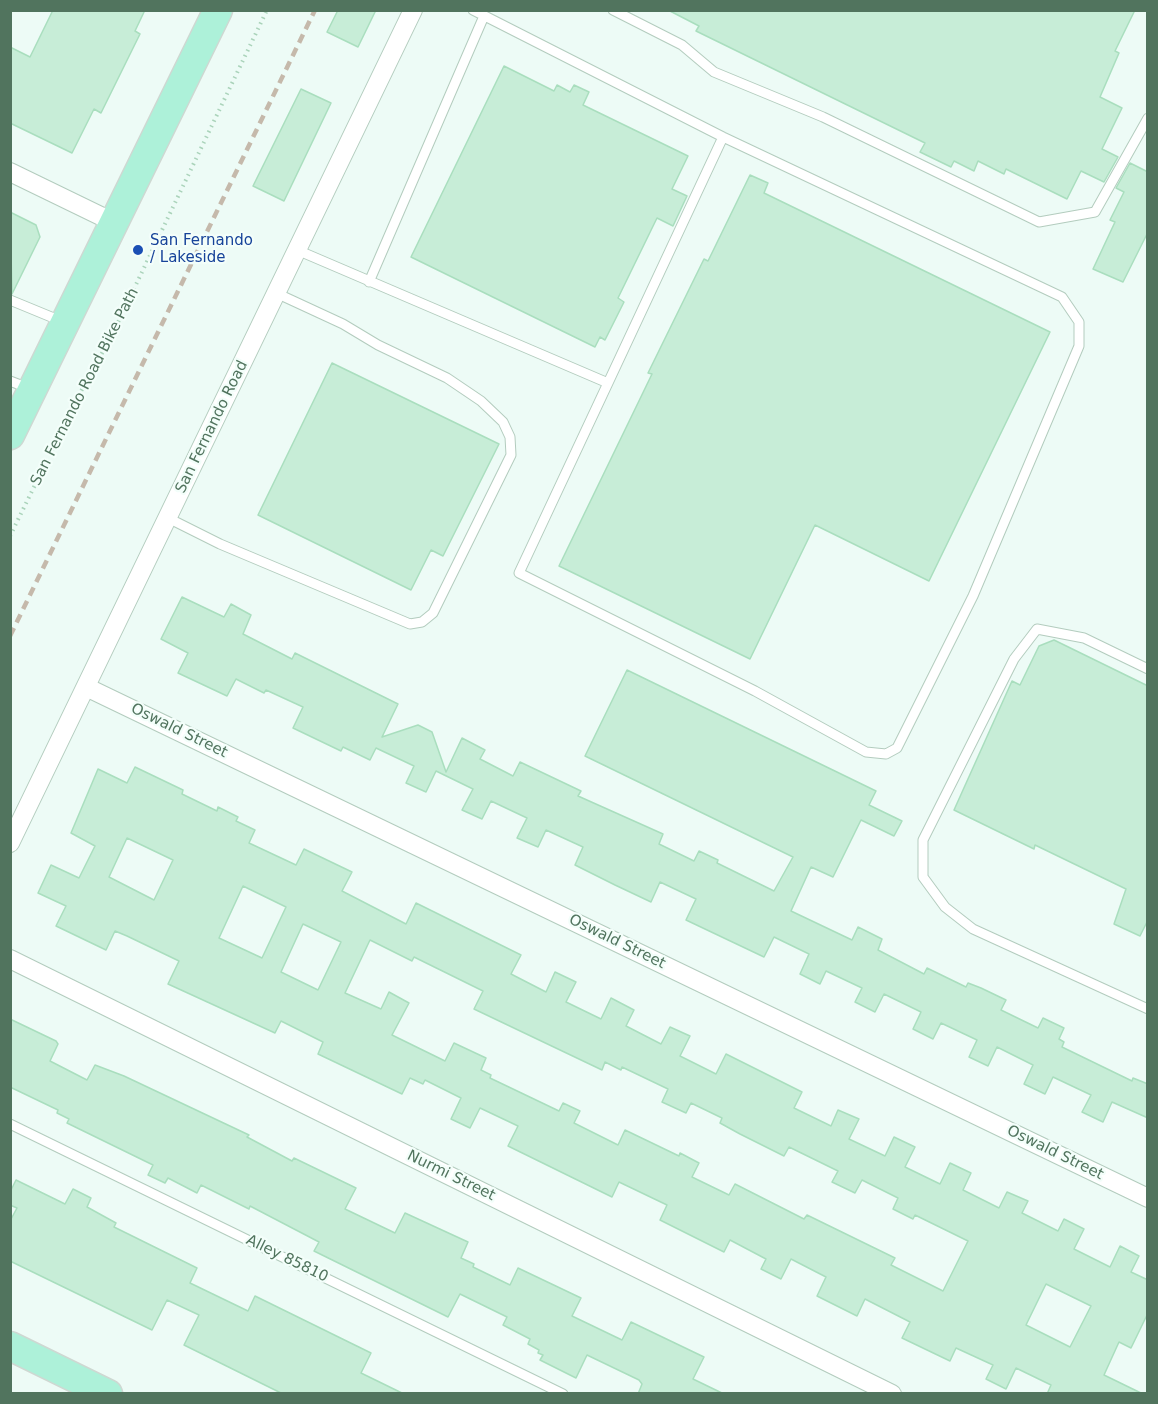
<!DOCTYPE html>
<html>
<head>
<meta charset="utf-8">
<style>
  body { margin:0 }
  #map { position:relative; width:1158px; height:1404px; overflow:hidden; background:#edfbf6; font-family:"DejaVu Sans",sans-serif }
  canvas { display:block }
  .frame { position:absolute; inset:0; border:12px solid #51745e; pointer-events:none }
</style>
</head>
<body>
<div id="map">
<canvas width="1158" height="1404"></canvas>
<div class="frame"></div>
</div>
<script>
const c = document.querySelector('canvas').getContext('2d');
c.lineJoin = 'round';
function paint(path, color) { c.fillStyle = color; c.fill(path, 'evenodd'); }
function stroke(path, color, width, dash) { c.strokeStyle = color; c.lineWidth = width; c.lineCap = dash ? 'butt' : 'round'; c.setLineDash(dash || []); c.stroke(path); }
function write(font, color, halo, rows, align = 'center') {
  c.font = font + ' "DejaVu Sans",sans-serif'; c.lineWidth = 4.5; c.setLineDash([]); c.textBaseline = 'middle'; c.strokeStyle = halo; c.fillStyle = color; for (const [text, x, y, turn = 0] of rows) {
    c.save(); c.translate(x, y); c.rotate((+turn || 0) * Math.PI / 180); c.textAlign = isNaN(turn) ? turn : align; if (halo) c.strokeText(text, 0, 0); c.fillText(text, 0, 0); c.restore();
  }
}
const building = new Path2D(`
  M53,10H145L135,31L140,34L101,113L94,109L72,153L10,123V47L30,57Z
  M338,10H376L358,47L327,32Z
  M668,10H1135L1115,51L1119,53L1100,97L1122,108L1102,149L1118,157L1104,182L1081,171L1067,199L1006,169L1004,174L978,161L974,171L954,161L951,167L920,152L925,143L696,31L699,26Z
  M504,66L554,91L557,85L570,92L574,85L589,92L583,105L688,156L672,189L687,196L673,226L657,218L618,298L624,302L605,340L600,337L595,347L411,257Z
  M301,89L331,103L284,201L253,186Z
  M1130,163L1148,172V232L1123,282L1093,269L1115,222L1110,220L1124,192L1116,188Z
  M750,175L768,183L764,193L1050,332L929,581L815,525L750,659L559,566L652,374L648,373L704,259L708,261Z
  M10,212L36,225L40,237L12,294Z
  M332,363L499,444L443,556L431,550L411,590L258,515Z
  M182,597L224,617L231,604L251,615L243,634L292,659L295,653L398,704L382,737L418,725L432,732L446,772L462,738L485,750L480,759L513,776L520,762L581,791L578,796L663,834L659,844L694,861L699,851L718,860L717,863L774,891L793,857L585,756L627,670L876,791L869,805L902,821L894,836L861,820L833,877L811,867L791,911L852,940L858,927L882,939L878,950L924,974L927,968L966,987L968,983L981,988L1006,1000L1001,1010L1038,1028L1043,1018L1064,1028L1059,1039L1064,1042L1062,1047L1132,1081L1133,1078L1148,1084V1118L1112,1102L1103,1122L1082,1112L1091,1095L1053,1077L1045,1094L1024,1084L1033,1065L997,1047L988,1066L969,1057L977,1040L941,1023L933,1039L913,1029L921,1012L884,994L875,1012L855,1002L862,988L826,971L820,984L800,974L809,954L774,937L764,957L686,920L696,899L660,882L651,902L615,885L575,865L583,847L546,830L538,847L517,838L527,818L491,801L482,819L462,810L473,789L436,771L426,792L406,783L414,766L376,748L370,760L343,747L341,751L293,728L303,707L266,690L264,693L236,679L227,696L178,673L188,653L161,639Z
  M1054,640L1148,686V920L1140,936L1114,924L1126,889L1035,845L1034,849L954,810L1012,681L1020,685L1039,646Z
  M135,767L183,790L182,794L217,811L218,807L238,817L236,821L255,830L249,843L296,865L304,849L352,872L342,891L406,924L416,903L521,955L511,974L546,992L555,972L576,982L566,1002L601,1019L611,998L634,1010L626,1026L661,1044L670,1027L690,1036L680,1056L716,1074L726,1054L802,1092L794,1108L831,1126L838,1110L859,1119L849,1139L885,1156L894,1137L915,1147L905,1167L940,1184L950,1163L971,1173L963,1190L999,1208L1007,1192L1028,1201L1022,1213L1058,1231L1064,1219L1084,1229L1074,1249L1110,1267L1120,1246L1139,1256L1131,1272L1148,1280V1313L1131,1348L1119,1342L1104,1375L1143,1394H1047L1051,1385L1016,1368L1006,1389L986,1379L993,1365L956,1348L950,1361L902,1338L910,1322L865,1299L857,1316L817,1296L826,1277L791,1259L781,1279L761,1269L766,1259L730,1240L724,1252L660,1220L667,1205L619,1182L612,1197L508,1146L518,1126L480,1108L470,1128L451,1119L461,1098L425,1080L423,1084L410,1078L402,1094L318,1054L323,1042L281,1021L275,1033L168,984L179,961L127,936L115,931L106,950L56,926L66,906L38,893L51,865L79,878L95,846L71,833L98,769L127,783ZM127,838L173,860L154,900L109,877ZM243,886L286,907L262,958L219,938ZM303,924L341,942L318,990L281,972ZM370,940L412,961L414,957L483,991L474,1009L602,1070L605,1062L621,1070L622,1067L668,1089L662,1102L686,1113L691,1103L722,1118L720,1123L740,1134L784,1156L789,1147L838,1171L832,1182L855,1193L862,1180L898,1198L893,1209L913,1219L915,1215L968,1241L943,1291L891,1265L895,1258L807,1215L804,1219L735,1184L729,1195L692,1177L699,1163L680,1153L679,1156L625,1130L618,1145L574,1123L580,1111L563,1103L559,1111L490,1078L491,1075L481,1070L486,1058L454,1043L445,1061L392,1035L409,1003L389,992L381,1009L345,993ZM1046,1284L1091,1306L1070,1347L1026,1325Z
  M10,1019L56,1041L58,1044L50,1061L87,1080L95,1065L124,1076L249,1135L247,1137L292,1161L294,1158L356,1188L345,1209L395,1233L405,1213L468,1242L461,1258L474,1264L473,1267L510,1285L518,1268L581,1298L572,1316L622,1340L631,1322L704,1357L693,1379L724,1394H638L642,1384L639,1380L587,1355L576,1378L540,1360L543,1355L538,1353L539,1350L528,1344L530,1339L503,1325L507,1317L460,1294L448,1317L314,1251L319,1242L250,1206L249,1209L201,1185L197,1193L168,1178L165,1183L148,1175L153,1165L67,1123L69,1119L57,1113L58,1110L10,1087Z
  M16,1180L65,1204L73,1189L91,1198L87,1207L116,1223L114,1227L197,1268L190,1283L248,1311L255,1296L371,1353L361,1373L404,1394H283L184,1345L199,1315L167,1300L152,1330L10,1261V1221L17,1208L10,1205V1192Z`);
paint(building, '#c7edd7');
stroke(building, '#a9debe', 1.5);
const service = new Path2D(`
  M473,10L723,137L1062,297L1079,322V346L973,596L897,748L886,754L866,752L755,691L519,573L608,383
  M613,10L682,45L714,72L823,117L1039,222L1095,212L1148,118
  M297,250L608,383L723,137
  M369,282L484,16
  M10,300L61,321
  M10,381L28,388
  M168,518L220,544L410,624L422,622L433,613L511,455L510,437L503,422L481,401L447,378L378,345L343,324L276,293
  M1148,669L1084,638L1037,629L1014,659L923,840V877L945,907L973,929L1148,1009
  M10,1124L563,1394`);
const minor = new Path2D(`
  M10,172L115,223
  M86,687L1148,1198
  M10,843L413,10
  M10,959L892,1394`);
const primary = new Path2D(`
  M10,435L218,10
  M10,1346L108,1394`);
stroke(service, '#b3ccbe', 11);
stroke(minor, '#b3ccbe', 20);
stroke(primary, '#ced8d2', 31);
stroke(new Path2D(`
  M10,536L80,393L111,337L267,10`), '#aad3ba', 4, [1.5, 4.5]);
stroke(service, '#fff', 9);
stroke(minor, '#fff', 18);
stroke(primary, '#adf1d9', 28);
stroke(new Path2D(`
  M10,636L315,10`), '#c5b9ab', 4.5, [9, 6]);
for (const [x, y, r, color] of [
  [138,250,6,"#1a4fb4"]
]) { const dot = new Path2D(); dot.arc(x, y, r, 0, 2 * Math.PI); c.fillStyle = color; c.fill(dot); stroke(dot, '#f3fefa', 2); }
write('15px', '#164399', '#f3fefa', [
  ["San Fernando",150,241],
  ["/ Lakeside",150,258]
], 'left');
write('15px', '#51745e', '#f3fefa', [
  ["San Fernando Road Bike Path",85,387,-63],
  ["San Fernando Road",212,427,-64],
  ["Oswald Street",179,731,26],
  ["Oswald Street",617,942,26],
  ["Oswald Street",1055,1153,26],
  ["Nurmi Street",451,1176,26],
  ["Alley 85810",287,1259,26]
]);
</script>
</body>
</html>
